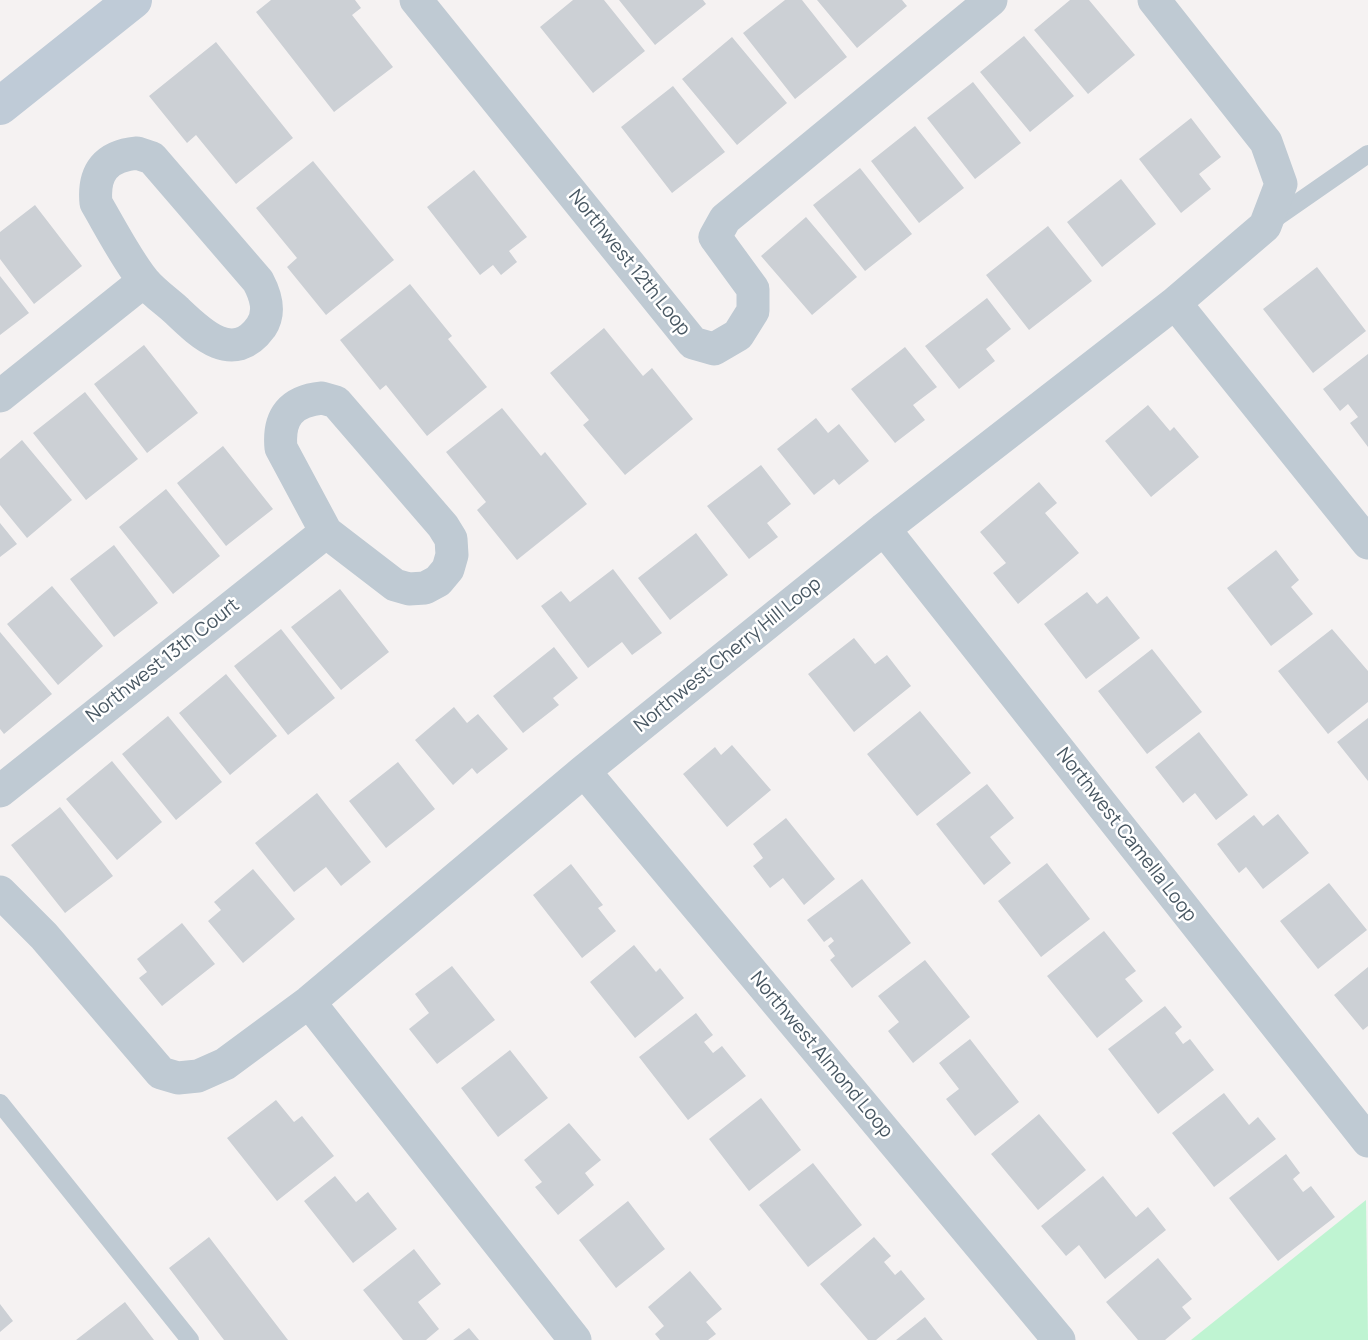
<!DOCTYPE html>
<html>
<head>
<meta charset="utf-8">
<style>
  body { margin:0 }
  canvas { display:block; background:#f5f2f2 }
</style>
</head>
<body>
<canvas width="1368" height="1340"></canvas>
<script>
const c = document.querySelector('canvas').getContext('2d');
c.lineJoin = 'round';
function paint(path, color) { c.fillStyle = color; c.fill(path, 'evenodd'); }
function stroke(path, color, width, dash) { c.strokeStyle = color; c.lineWidth = width; c.lineCap = dash ? 'butt' : 'round'; c.setLineDash(dash || []); c.stroke(path); }
function write(font, color, halo, rows, align = 'center') {
  c.font = font + ' Manrope,sans-serif'; c.lineWidth = 5; c.setLineDash([]); c.textBaseline = 'middle'; c.strokeStyle = halo; c.fillStyle = color; for (const [text, x, y, turn = 0] of rows) {
    c.save(); c.translate(x, y); c.rotate((+turn || 0) * Math.PI / 180); c.textAlign = isNaN(turn) ? turn : align; if (halo) c.strokeText(text, 0, 0); c.fillText(text, 0, 0); c.restore();
  }
}
paint(new Path2D(`
  M1366,1200L1368,1340H1191Z`), '#bff4d2');
paint(new Path2D(`
  M271,0H355L361,8L352,15L393,67L334,112L256,12Z
  M573,0H604L645,51L593,93L540,27Z
  M619,0H703L706,4L655,45Z
  M785,0H802L847,57L795,99L743,33Z
  M817,0H902L907,6L857,48Z
  M1070,0H1089L1135,55L1088,94L1034,30Z
  M1024,36L1074,96L1030,132L980,72Z
  M732,37L787,103L737,145L682,79Z
  M216,42L293,138L236,184L196,135L187,143L149,96Z
  M973,82L1021,143L975,179L927,118Z
  M673,86L725,152L672,193L621,127Z
  M1191,118L1221,157L1199,174L1211,189L1181,213L1139,159Z
  M915,126L964,188L919,223L871,161Z
  M313,161L394,260L326,315L287,267L297,258L256,208Z
  M860,168L912,234L865,271L813,205Z
  M474,170L527,237L509,251L517,262L501,275L493,265L480,275L427,207Z
  M1121,179L1156,224L1102,267L1067,222Z
  M35,205L82,266L34,304L0,259V232Z
  M806,217L857,277L812,315L761,256Z
  M1048,226L1092,281L1029,330L986,275Z
  M1317,267L1366,331L1313,373L1263,309Z
  M0,276L29,313L0,335Z
  M410,284L452,336L448,339L487,387L427,436L386,385L380,390L340,340Z
  M987,298L1011,329L986,349L995,361L959,389L925,346Z
  M604,328L643,376L652,368L693,419L625,475L583,425L589,420L550,373Z
  M144,345L198,413L147,453L94,384Z
  M905,347L937,387L913,405L925,420L895,443L851,389Z
  M1368,354V447L1350,423L1358,417L1348,404L1340,411L1323,389Z
  M85,392L138,459L86,500L33,433Z
  M1148,405L1170,431L1174,427L1199,457L1151,497L1105,441Z
  M502,408L541,456L545,452L587,504L517,560L477,510L486,502L446,452Z
  M816,418L828,433L839,424L869,461L839,485L834,479L814,495L777,449Z
  M22,440L72,500L27,538L0,505V459Z
  M223,446L273,509L226,546L177,483Z
  M761,465L791,504L767,523L778,537L749,559L707,506Z
  M1039,482L1057,503L1045,513L1079,553L1018,604L993,573L1006,563L980,532Z
  M166,489L220,556L173,594L119,527Z
  M0,523L17,544L0,557Z
  M696,533L728,575L670,620L638,578Z
  M114,545L158,603L114,637L70,579Z
  M1276,550L1299,580L1291,587L1313,614L1271,646L1227,588Z
  M613,569L662,633L632,655L622,642L588,668L541,606L561,591L570,602Z
  M52,586L103,646L58,685L7,624Z
  M340,589L389,652L341,690L291,627Z
  M1087,592L1097,604L1107,596L1140,638L1086,679L1044,624Z
  M281,629L335,698L288,735L234,666Z
  M1332,629L1368,671V702L1328,734L1278,671Z
  M0,632L52,694L4,734L0,729Z
  M854,638L875,664L887,655L911,686L854,732L808,674Z
  M554,647L578,678L553,698L559,705L523,733L493,696Z
  M1152,649L1202,712L1147,754L1098,691Z
  M226,674L277,736L230,775L179,713Z
  M454,707L467,723L478,714L508,749L477,774L472,768L453,785L415,740Z
  M920,711L971,773L917,816L867,754Z
  M168,716L222,782L176,820L122,754Z
  M1368,718V781L1337,742Z
  M1199,732L1248,795L1216,820L1195,793L1183,803L1155,767Z
  M732,745L771,790L727,827L683,774L715,747L721,755Z
  M112,761L162,822L117,860L66,799Z
  M398,762L435,809L386,848L349,801Z
  M987,784L1014,818L990,837L1011,863L984,885L936,824Z
  M317,793L371,862L341,886L326,867L294,892L255,843Z
  M60,807L113,876L65,913L11,845Z
  M1278,814L1309,853L1263,889L1246,867L1239,873L1217,844L1254,815L1263,826Z
  M786,818L835,879L804,905L783,878L770,888L753,866L763,858L753,844Z
  M1047,863L1090,919L1041,957L998,901Z
  M571,864L603,905L598,908L616,931L582,958L533,895Z
  M253,869L295,919L243,963L208,921L221,910L214,902Z
  M862,879L911,943L852,988L830,960L835,956L828,946L834,941L831,937L824,942L807,920Z
  M1329,883L1367,930L1318,969L1280,921Z
  M182,923L215,964L162,1006L139,978L147,972L137,959Z
  M1104,931L1136,971L1125,979L1143,1001L1097,1038L1047,976Z
  M634,945L656,972L660,968L684,998L635,1038L590,982Z
  M925,960L970,1017L913,1063L888,1031L899,1022L878,996Z
  M452,966L495,1020L437,1064L409,1029L429,1013L415,994Z
  M1368,967V1026L1363,1030L1334,995Z
  M1165,1006L1182,1027L1175,1033L1183,1044L1190,1039L1214,1070L1158,1114L1108,1049Z
  M696,1013L713,1035L704,1042L713,1053L722,1046L746,1076L688,1120L639,1057Z
  M970,1039L1019,1102L975,1136L946,1099L959,1089L939,1063Z
  M510,1050L548,1098L498,1137L461,1088Z
  M1224,1093L1249,1125L1258,1117L1276,1139L1214,1187L1172,1133Z
  M761,1098L801,1150L749,1191L709,1139Z
  M276,1100L294,1122L302,1116L334,1156L277,1201L227,1138Z
  M1039,1114L1086,1170L1038,1210L991,1154Z
  M569,1123L601,1160L585,1173L594,1185L558,1215L535,1187L542,1182L524,1160Z
  M1286,1154L1300,1173L1293,1179L1303,1192L1311,1186L1335,1217L1278,1261L1229,1198Z
  M813,1163L862,1225L808,1267L759,1205Z
  M335,1176L356,1202L368,1192L397,1229L353,1263L304,1201Z
  M1103,1176L1136,1217L1148,1207L1166,1230L1105,1279L1079,1245L1066,1256L1041,1226Z
  M628,1201L665,1249L616,1288L579,1240Z
  M209,1237L288,1340H224L169,1268Z
  M874,1237L891,1256L884,1262L895,1275L901,1270L925,1299L876,1340H868L820,1284Z
  M414,1249L441,1284L418,1302L439,1329L426,1340H403L363,1290Z
  M1158,1258L1192,1299L1182,1307L1191,1318L1165,1340H1138L1106,1302Z
  M690,1271L722,1309L706,1322L716,1334L708,1340H660L655,1334L664,1326L648,1307Z
  M125,1302L154,1340H76Z
  M0,1304L13,1321L0,1332Z
  M925,1317L943,1340H896Z
  M469,1328L479,1340H453Z`), '#ccd0d5');
stroke(new Path2D(`
  M1270,222L1368,154
  M0,1103L190,1340`), '#bfcad3', 18);
stroke(new Path2D(`
  M416,0L693,343L714,349L738,335L753,311V289L715,237L725,219L991,0
  M137,153L152,158L258,281C266,296 271,312 261,327C233,366 200,333 176,310C166,301 153,292 144,281C127,260 110,227 96,203C93,172 106,156 137,153Z
  M1175,303L1368,543
  M0,396L144,281
  M322,398L336,402L443,526L451,539L452,555L448,569L438,581L425,588L409,589L395,585L326,532L281,448C278,417 291,401 322,398Z
  M884,529L1368,1141
  M584,771L1059,1340
  M0,791L326,532
  M0,892L44,936L161,1073L178,1078L198,1076L225,1064L309,1002L584,771L884,529L1175,303L1265,226L1281,184L1266,142L1154,0
  M309,1002L575,1340`), '#bfcad3', 33);
stroke(new Path2D(`
  M0,106L133,0`), '#bfcbd7', 38);
write('19px', '#485762', '#fff', [
  ["Northwest 12th Loop",629,263,51],
  ["Northwest Cherry Hill Loop",728,655,-39],
  ["Northwest 13th Court",163,661,-38],
  ["Northwest Camella Loop",1126,835,52],
  ["Northwest Almond Loop",821,1055,50]
]);
</script>
</body>
</html>
